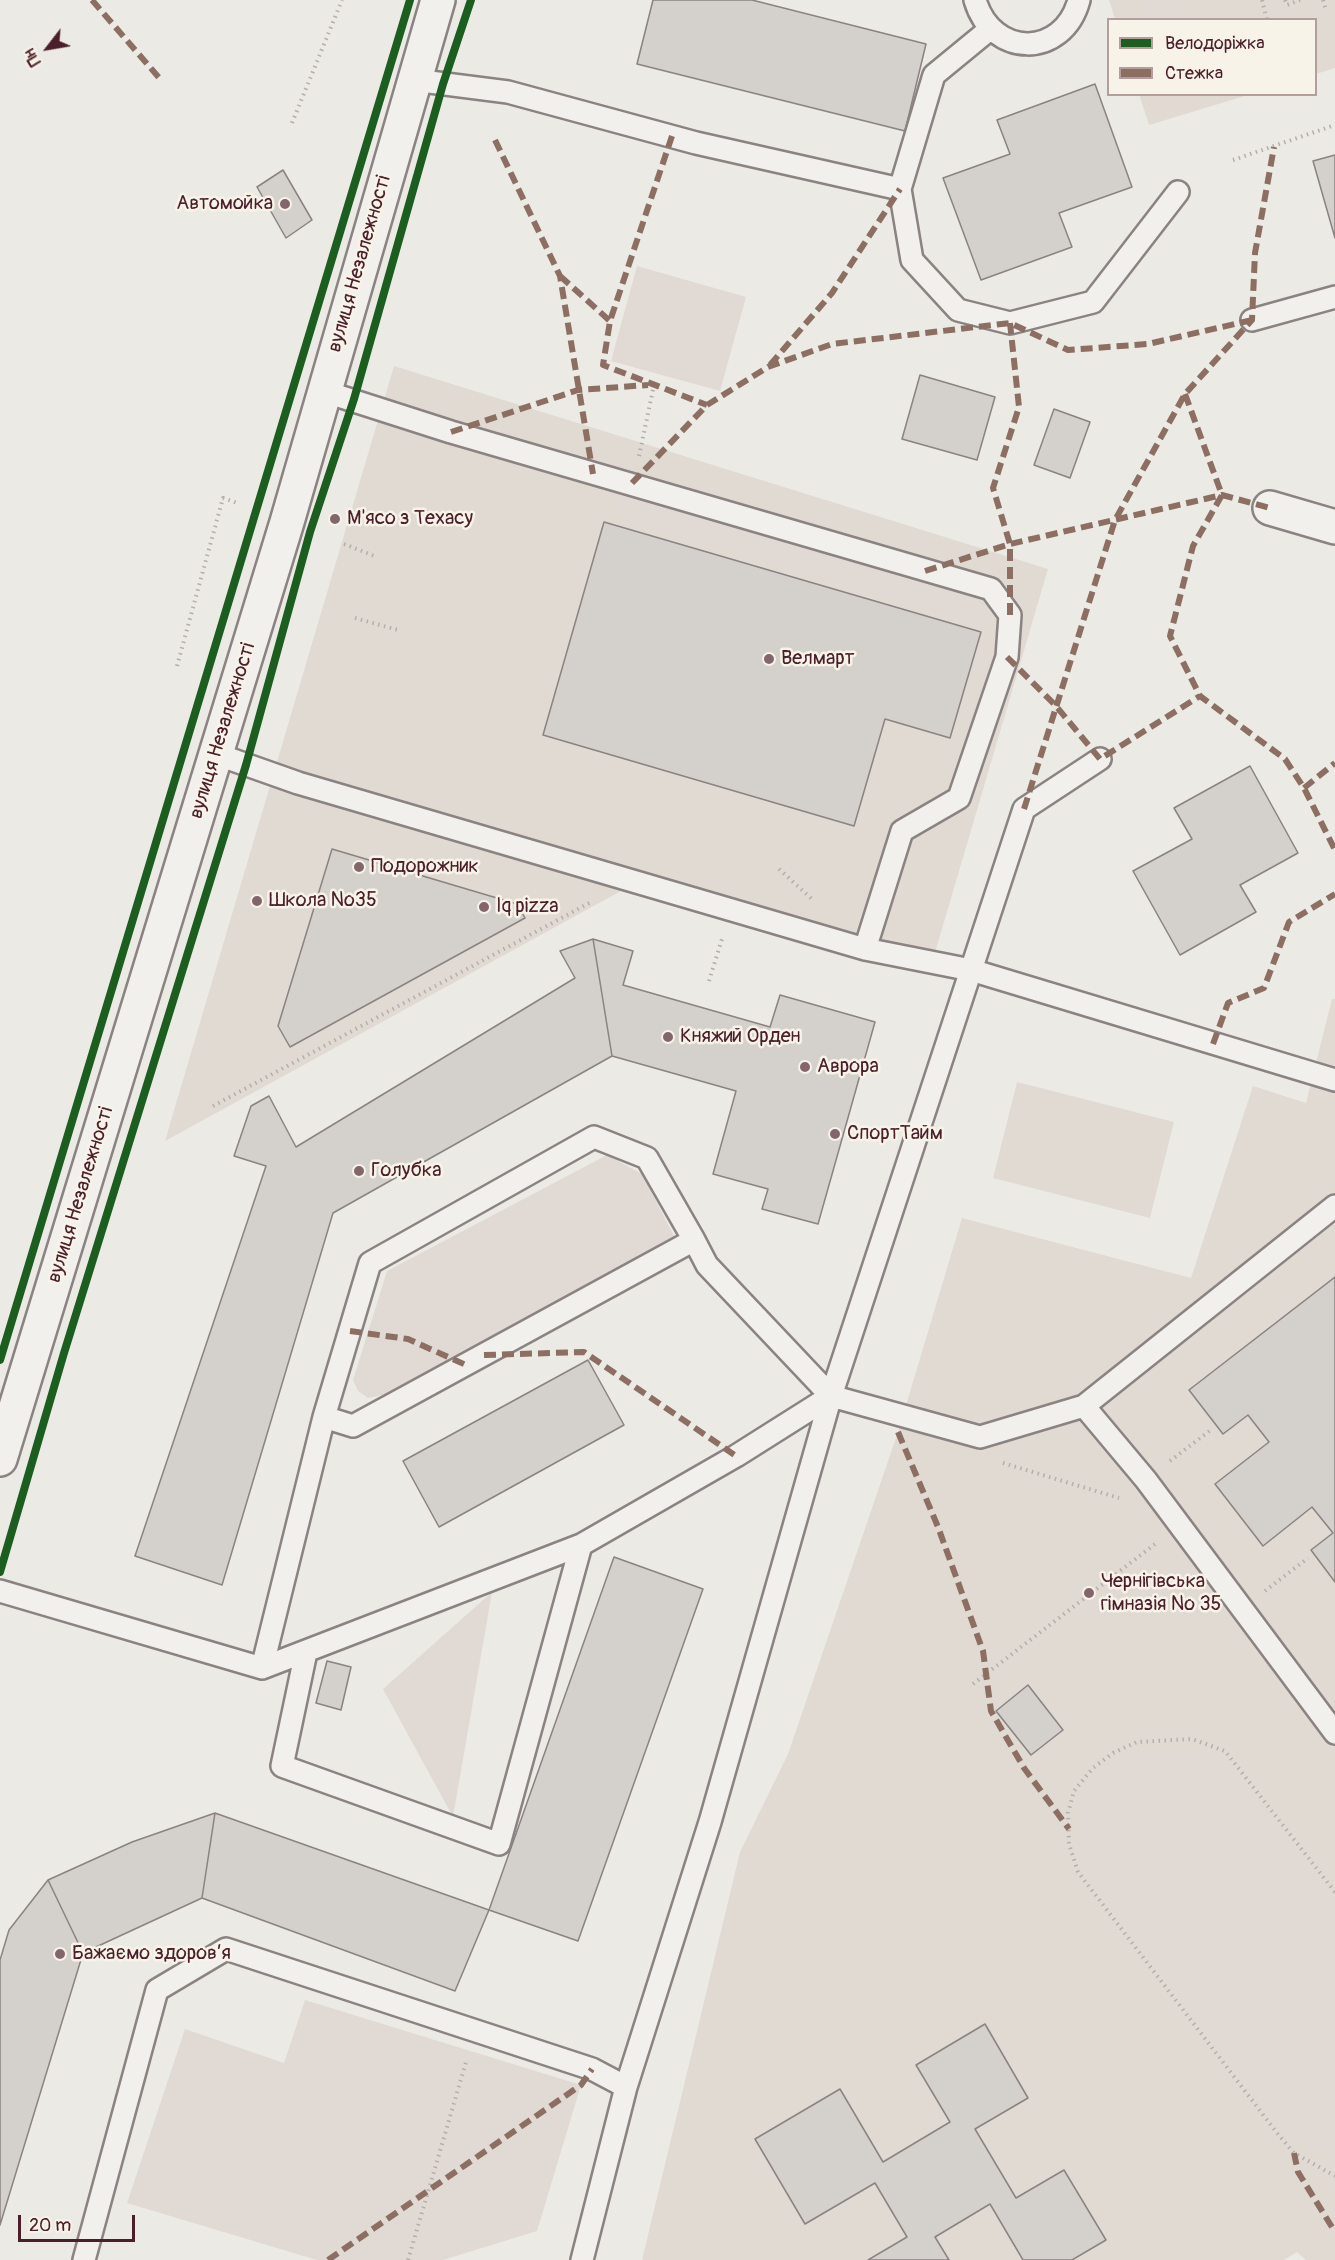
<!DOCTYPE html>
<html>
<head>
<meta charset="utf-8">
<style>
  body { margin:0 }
  #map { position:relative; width:1335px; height:2260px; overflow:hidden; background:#eceae4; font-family:Pangolin,sans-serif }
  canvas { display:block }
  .legend { position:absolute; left:1107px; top:18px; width:210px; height:78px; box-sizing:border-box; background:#f7f3e8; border:2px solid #b29e9c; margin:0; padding:8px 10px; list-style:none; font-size:18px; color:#4a1f2b }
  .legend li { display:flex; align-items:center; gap:12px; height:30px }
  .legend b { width:30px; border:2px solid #b29e9c }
  .north { position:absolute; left:18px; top:18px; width:60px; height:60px; -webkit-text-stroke:4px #f7f3e8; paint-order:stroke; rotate:239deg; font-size:16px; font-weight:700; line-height:24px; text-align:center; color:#4a1f2b }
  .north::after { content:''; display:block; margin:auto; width:21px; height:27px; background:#4a1f2b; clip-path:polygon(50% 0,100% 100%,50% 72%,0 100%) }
  .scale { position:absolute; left:18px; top:2215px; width:117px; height:27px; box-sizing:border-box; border:3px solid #4a1f2b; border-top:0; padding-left:8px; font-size:18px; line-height:21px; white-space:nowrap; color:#4a1f2b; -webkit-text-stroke:4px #f7f3e8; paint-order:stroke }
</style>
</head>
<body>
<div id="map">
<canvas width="1335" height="2260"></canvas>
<ul class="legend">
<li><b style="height:8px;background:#1b5e20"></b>Велодоріжка</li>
<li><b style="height:8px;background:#8d6e63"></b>Стежка</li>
</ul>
<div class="north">Пн</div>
<div class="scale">20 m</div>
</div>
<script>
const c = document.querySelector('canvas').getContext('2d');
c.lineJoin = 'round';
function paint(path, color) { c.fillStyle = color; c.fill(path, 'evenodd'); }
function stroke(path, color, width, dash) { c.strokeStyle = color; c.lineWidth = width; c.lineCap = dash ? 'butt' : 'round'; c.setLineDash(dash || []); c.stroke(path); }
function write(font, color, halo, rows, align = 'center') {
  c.font = font + ' Pangolin,sans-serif'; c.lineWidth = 5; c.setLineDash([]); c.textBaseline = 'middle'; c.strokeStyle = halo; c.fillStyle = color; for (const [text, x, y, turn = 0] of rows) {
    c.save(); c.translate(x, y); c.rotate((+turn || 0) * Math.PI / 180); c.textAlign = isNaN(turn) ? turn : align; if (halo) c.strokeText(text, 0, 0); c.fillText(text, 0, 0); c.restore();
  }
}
paint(new Path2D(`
  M1109,0H1335V68L1316,74V20L1115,19Z
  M1139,94L1248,95L1149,125Z
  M394,366L1048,569L929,973L621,891L165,1141Z
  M1332,999H1335V2260H1306L1297,2252L1284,2260H642L740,1852L788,1754L898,1432L962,1218L1191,1278L1253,1086L1306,1103Z
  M1017,1082L1174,1122L1150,1218L993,1178Z`), '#e1dad3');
paint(new Path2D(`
  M1143,0H1183L1189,19H1149Z
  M637,266L746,297L720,391L611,361Z
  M614,489L981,595L983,626L613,517Z
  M607,1155L642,1174L674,1236L391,1393L368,1398L358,1391L353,1380L387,1271Z
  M492,1592L453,1817L383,1689Z
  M1166,1748L1197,1751L1223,1764L1335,1909V2162L1284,2131L1085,1864C1083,1853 1078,1839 1079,1828C1083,1775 1121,1757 1166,1748Z
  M305,2000L581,2085L537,2231L443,2260H317L127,2203L185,2029L284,2063Z`), '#e1dad4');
const building = new Path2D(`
  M653,0H752L926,44L905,131L637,64Z
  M1095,84L1132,187L1059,213L1072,247L981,280L943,178L1010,154L997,120Z
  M1335,155V238L1313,161Z
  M283,170L312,220L286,238L257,187Z
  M920,375L995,397L977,460L902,439Z
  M1054,409L1090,422L1070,478L1034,465Z
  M604,522L981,632L950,738L885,719L854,826L543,735Z
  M1250,766L1298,853L1240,885L1256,912L1180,955L1133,871L1192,839L1174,808Z
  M332,849L517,904L525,918L290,1047L278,1026Z
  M593,939L633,951L623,985L770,1027L780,995L875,1022L818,1224L762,1209L768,1189L713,1174L736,1091L612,1056Z
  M593,939L612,1056L333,1213L222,1585L135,1556L266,1166L234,1156L251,1106L269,1096L296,1147L575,978L560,951Z
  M1335,1277V1582L1311,1550L1333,1533L1312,1507L1263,1546L1215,1484L1269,1442L1248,1415L1223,1434L1189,1390Z
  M588,1360L624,1425L439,1527L403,1461Z
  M614,1557L703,1589L578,1941L489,1910Z
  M327,1661L351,1667L341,1710L316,1703Z
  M1028,1685L1063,1730L1031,1755L996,1711Z
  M215,1813L202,1898L83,1953L48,1880L132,1842Z
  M215,1813L489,1910L455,1991L202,1898Z
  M48,1880L83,1953L0,2225V1960L9,1930Z
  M985,2024L1028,2098L975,2129L1016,2198L1064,2170L1106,2240L1072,2260H1023L990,2204L935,2237L949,2260H868L907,2237L875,2183L805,2224L755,2139L840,2089L883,2162L950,2122L916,2065Z`);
paint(building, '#d4d0cc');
stroke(building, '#8b8282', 1.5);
const service = new Path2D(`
  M975,0C992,58 1063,59 1079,0
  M414,80L508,92L696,143L900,189L934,75L990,29
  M900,189L912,260L958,310L1010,323L1093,302L1178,192
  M1252,320L1335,297
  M323,391L451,432L991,589L1010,615L1007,657L959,798L902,831L865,949
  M216,754L298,783L865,949L971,970L1335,1080
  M694,1240L707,1265L831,1396L980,1437L1084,1406L1146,1480L1335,1733
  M1084,1406L1335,1206
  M0,1591L262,1668L324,1417L370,1263L594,1137L647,1158L694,1240L353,1426L324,1417
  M306,1652L282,1766L499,1844L581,1545
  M262,1668L581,1545L736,1456L831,1396
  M84,2260L157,1990L226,1949L592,2069L626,2087
  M582,2260L626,2087L710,1822L831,1396L1024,809L1100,759`);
const minor = new Path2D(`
  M1270,508L1335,527`);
const tertiary = new Path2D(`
  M0,1459L287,522L438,0`);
stroke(service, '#8b8282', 26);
stroke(minor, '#8b8282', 38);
stroke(tertiary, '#8b8282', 38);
stroke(new Path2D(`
  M1262,0L1267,20
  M1285,0L1287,5L1300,0
  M1323,0L1326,10
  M292,123L342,0
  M1233,160L1335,125
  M639,456L654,385
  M344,544L377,557
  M355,618L398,630
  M177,666L223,498L237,503
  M779,869L814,901
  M709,981L722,939
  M213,1106L593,901
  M1170,1461L1212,1429
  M1003,1463L1119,1498
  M1265,1591L1308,1558
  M973,1684L1155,1544
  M1335,1892L1225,1751L1192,1739L1137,1742L1113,1753L1093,1768L1074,1791L1068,1813L1069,1844L1078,1872L1277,2133L1294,2153L1335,2176
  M408,2260L467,2059`), '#b5aead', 4, [1.5, 4.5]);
stroke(service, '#f1f0ec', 21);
stroke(minor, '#f1f0ec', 33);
stroke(tertiary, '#f1f0ec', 33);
stroke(new Path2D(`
  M92,0L161,80
  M672,136L610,321L603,365L707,405
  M495,140L560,276L593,474
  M560,276L610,321
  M770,365L832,293L900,189
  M1185,394L1222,495L1193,546L1170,636L1200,696L1285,759L1304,788L1335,850
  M451,432L578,390L648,385
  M632,483L707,405L768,367L832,344L1010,323L1068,350L1148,344L1252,320
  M925,571L1010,544L1222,495L1270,508
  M1010,615V544L993,488L1019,407L1010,323
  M1007,657L1056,706L1100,759L1200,696
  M1304,788L1335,763
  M1024,809L1115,520L1185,394L1252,320L1255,253L1274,147
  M1213,1044L1228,1003L1264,988L1289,922L1335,894
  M350,1331L408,1339L466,1365
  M484,1355L584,1352L736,1456
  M898,1432L938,1527L983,1651L991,1711L1024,1768L1069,1829
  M1294,2153L1298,2172L1335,2232
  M328,2260L581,2085L592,2069`), '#8d6e63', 6, [12, 6]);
stroke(new Path2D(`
  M0,1360L410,0
  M0,1572L64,1353L246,765L310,532L354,399L443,84L471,0`), '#1b5e20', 8);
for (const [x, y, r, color] of [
  [285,204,6,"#83666c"],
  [335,519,6,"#83666c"],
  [769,659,6,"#83666c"],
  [359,867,6,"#83666c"],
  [257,901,6,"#83666c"],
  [484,907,6,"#83666c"],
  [668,1037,6,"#83666c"],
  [805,1067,6,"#83666c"],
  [835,1134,6,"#83666c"],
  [359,1171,6,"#83666c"],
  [1089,1593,6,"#83666c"],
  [60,1954,6,"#83666c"]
]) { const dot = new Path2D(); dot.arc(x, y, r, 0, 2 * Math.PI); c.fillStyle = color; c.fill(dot); stroke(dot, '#f7f3e8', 2); }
write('20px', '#4a1f2b', '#f7f3e8', [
  ["Автомойка",273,204,"right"],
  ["М'ясо з Техасу",347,519],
  ["Велмарт",781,659],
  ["Подорожник",371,867],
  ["Школа №35",269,901],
  ["Iq pizza",496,907],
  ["Княжий Орден",680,1037],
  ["Аврора",817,1067],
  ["СпортТайм",847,1134],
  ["Голубка",371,1171],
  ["Чернігівська",1101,1582],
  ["гімназія № 35",1101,1605],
  ["Бажаємо здоров’я",72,1954]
], 'left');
write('20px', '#4a1f2b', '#f7f3e8', [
  ["вулиця Незалежності",360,264,-74],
  ["вулиця Незалежності",223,731,-73],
  ["вулиця Незалежності",81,1195,-73]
]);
</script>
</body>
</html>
